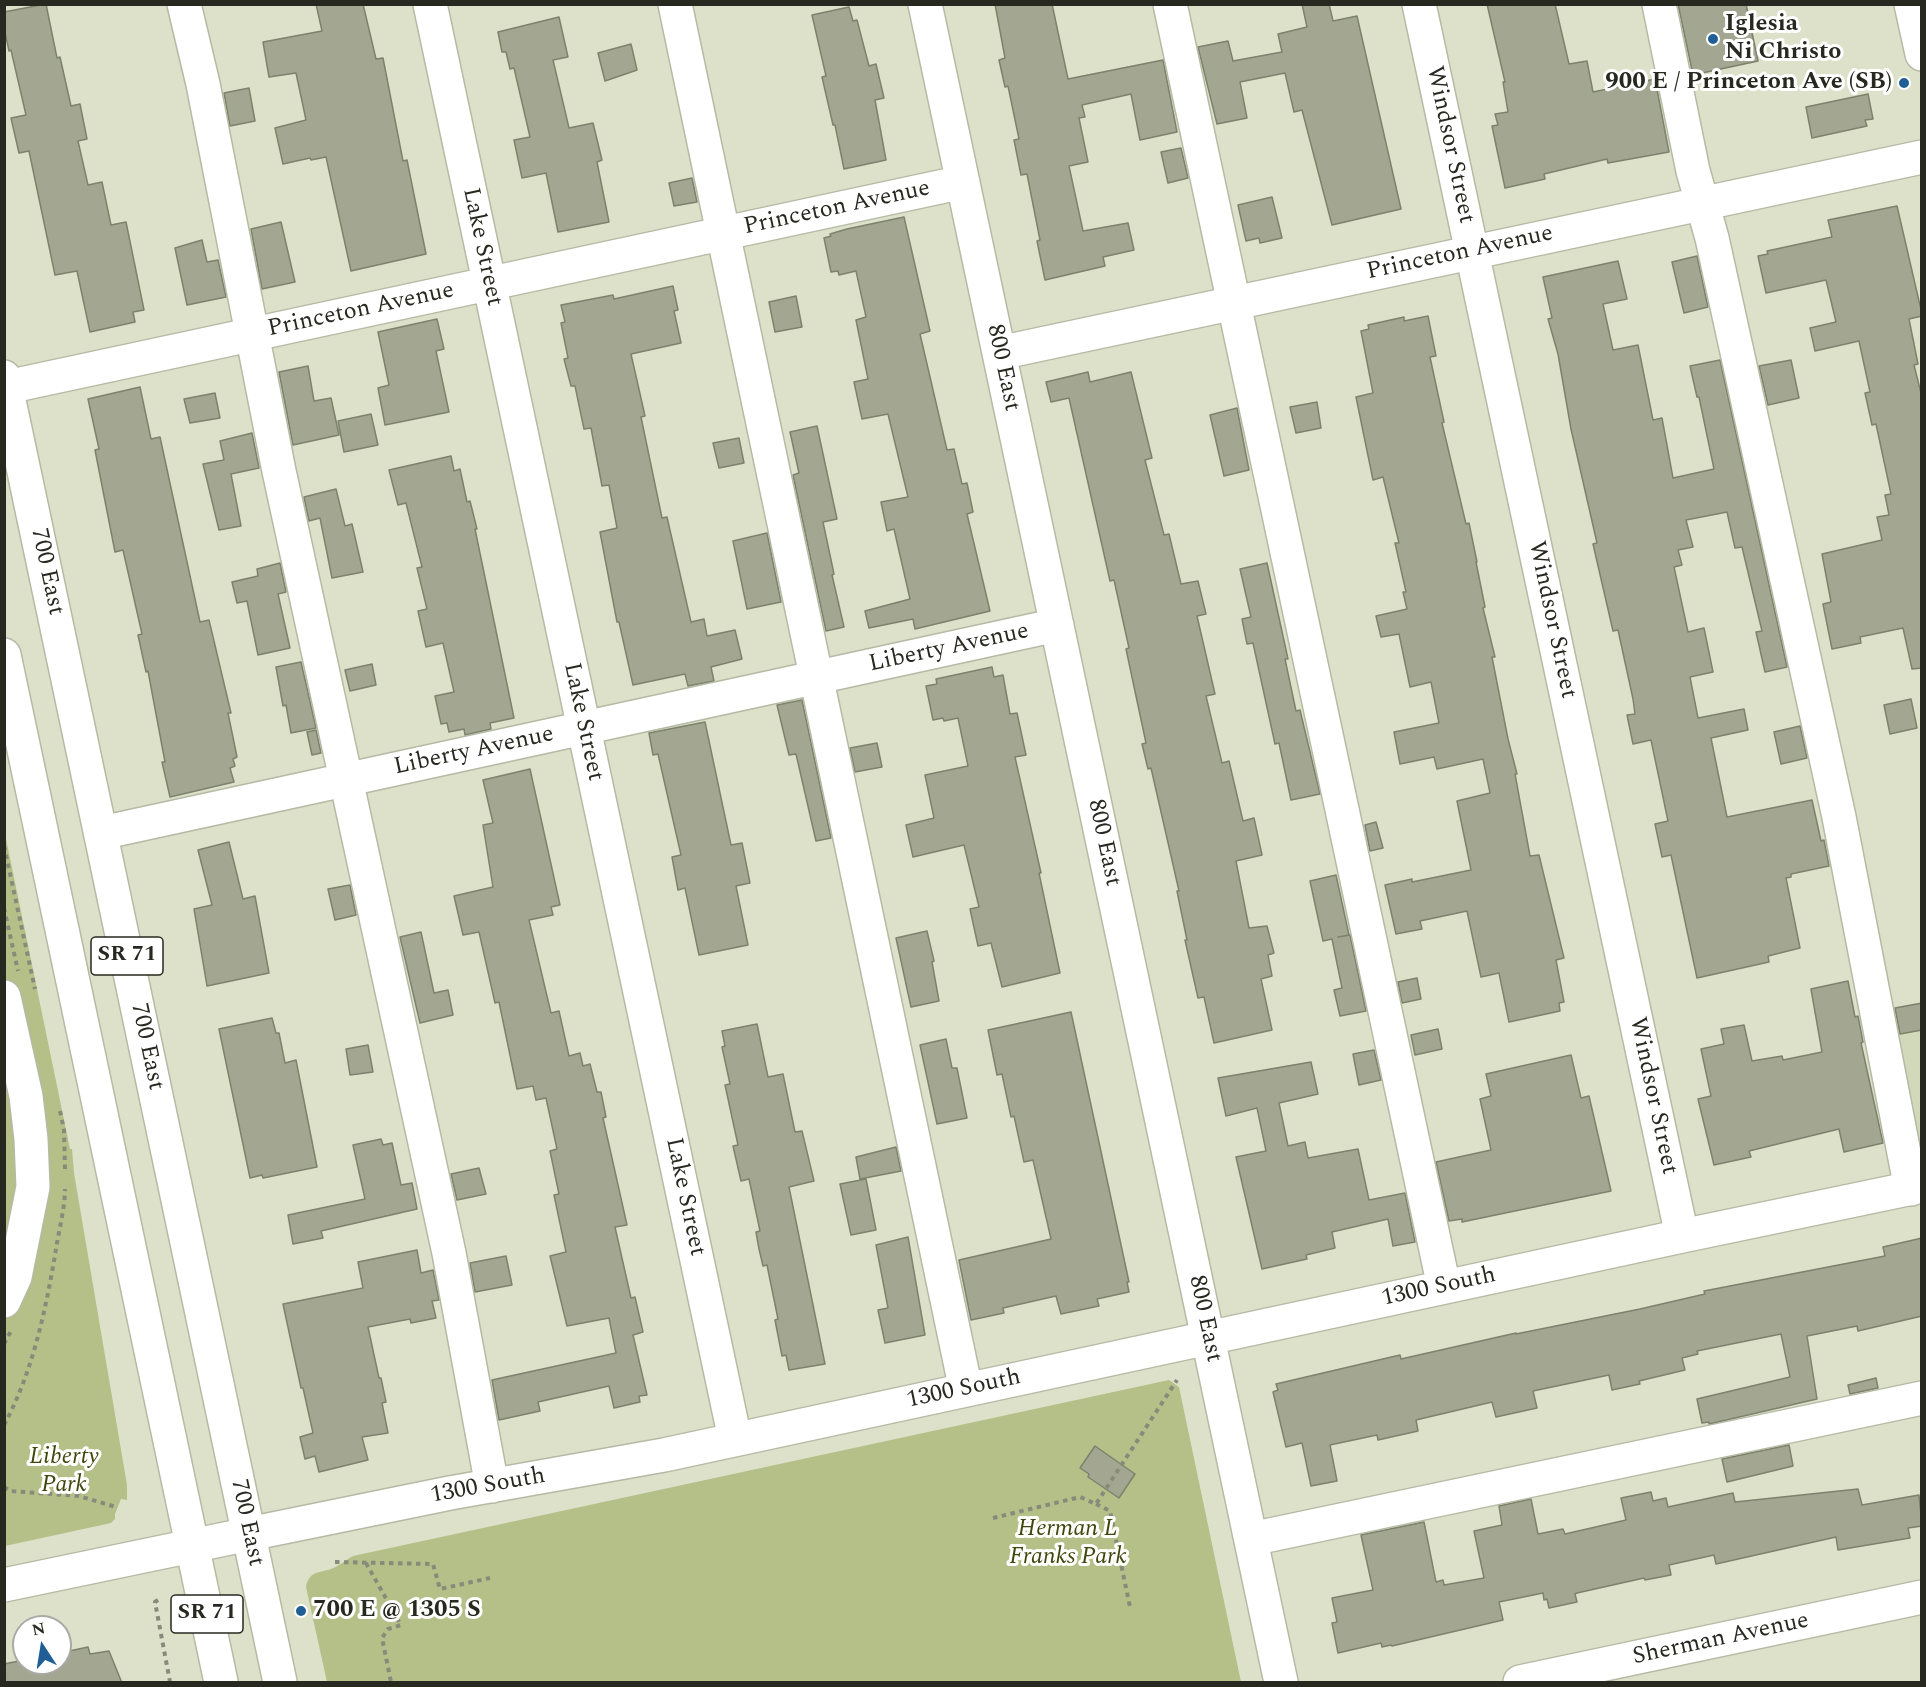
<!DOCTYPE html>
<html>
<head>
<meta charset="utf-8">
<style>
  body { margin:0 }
  #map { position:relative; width:1926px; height:1687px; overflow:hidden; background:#dde1ca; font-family:Spectral,serif }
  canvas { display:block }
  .frame { position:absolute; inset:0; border:6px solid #272920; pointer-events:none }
  .north { position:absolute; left:12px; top:1615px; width:60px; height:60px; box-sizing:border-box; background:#fff; border:2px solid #a9a9a6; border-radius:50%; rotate:348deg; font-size:16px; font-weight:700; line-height:24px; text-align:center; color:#272920 }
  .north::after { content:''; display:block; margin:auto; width:21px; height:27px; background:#205f95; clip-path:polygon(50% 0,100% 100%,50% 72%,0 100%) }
</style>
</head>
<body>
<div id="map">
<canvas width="1926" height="1687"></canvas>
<div class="frame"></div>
<div class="north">N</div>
</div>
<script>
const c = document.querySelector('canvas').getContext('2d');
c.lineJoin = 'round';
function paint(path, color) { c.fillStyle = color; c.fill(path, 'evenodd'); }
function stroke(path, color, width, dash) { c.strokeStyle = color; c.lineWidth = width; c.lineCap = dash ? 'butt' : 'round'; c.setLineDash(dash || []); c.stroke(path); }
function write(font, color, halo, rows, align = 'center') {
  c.font = font + ' Spectral,serif'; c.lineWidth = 6; c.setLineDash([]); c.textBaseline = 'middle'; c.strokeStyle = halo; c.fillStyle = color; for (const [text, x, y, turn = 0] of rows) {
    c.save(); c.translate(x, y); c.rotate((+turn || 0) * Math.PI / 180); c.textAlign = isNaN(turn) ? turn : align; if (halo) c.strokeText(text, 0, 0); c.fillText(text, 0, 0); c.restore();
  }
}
paint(new Path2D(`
  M1921,1003V1151H1920L1890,1009Z`), '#d2d8ba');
paint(new Path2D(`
  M4,829L70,1149H72L74,1173L127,1485V1500L121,1499L115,1514V1519L111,1523L5,1546Z
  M1169,1380L1179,1387L1241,1682H327L306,1587C309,1571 319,1573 331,1569C339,1566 346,1560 353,1556Z`), '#b5bf88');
const building = new Path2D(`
  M46,4L57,58L60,57L71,106L80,104L87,139L78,141L88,185L102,182L111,225L126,222L144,310L133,312L135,322L90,332L77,271L55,275L29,151L19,153L11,118L26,115L11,50L9,51L4,28V12Z
  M316,4H363L376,59L383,58L403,161L407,160L426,254L351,271L326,157L311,160L310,158L283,164L275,128L306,120L296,73L269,77L263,42L322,31Z
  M995,4H1052L1068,79L1163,60L1177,132L1140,140L1131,94L1082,105L1085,117L1079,118L1088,162L1069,166L1083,231L1128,223L1134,250L1103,257L1105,266L1045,280L1037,241L1040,240L1027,174L1021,175L1014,140L1019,139L1008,86L1005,87L999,60L1005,58Z
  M1302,4H1329L1333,21L1357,16L1401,209L1332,225L1302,110L1294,112L1285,73L1240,82L1247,118L1217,124L1198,47L1228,41L1233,61L1282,52L1278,34L1307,27Z
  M1487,4H1555L1569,64L1587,61L1593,92L1655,79L1669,152L1608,163L1607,159L1544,174L1545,179L1505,188L1492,126L1498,125L1495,114L1508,112L1503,82H1505Z
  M1678,4H1746L1758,61L1693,75Z
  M849,7L853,21L857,20L869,66L876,64L884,98L875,100L886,160L844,169L835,125H833L822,77L826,76L812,15Z
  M559,17L568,57L553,60L569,128L593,123L602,160L597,162L609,222L558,232L546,173L522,178L514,140L530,137L514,68L510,69L506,52H502L498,32Z
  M631,44L637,70L605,81L598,53Z
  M249,88L255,121L230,126L224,93Z
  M1868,94L1873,119L1865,120L1867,126L1812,138L1806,107Z
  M1181,148L1188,178L1168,183L1161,152Z
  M692,178L697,202L674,206L669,183Z
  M1272,197L1282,238L1260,243L1259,238L1246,241L1238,205Z
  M1897,206L1922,314V316L1909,319L1918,364L1914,365L1922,397V668L1912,669L1903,628L1860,637L1861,643L1832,649L1823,604L1831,602L1822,554L1882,540L1877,517L1889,515L1885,495L1891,494L1876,424L1872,425L1865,393L1870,392L1859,341L1815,351L1810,328L1836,322L1826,280L1766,293L1758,256L1768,254L1767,251L1832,237L1828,220Z
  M904,217L930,331L920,334L947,450L954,449L962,484L967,483L973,512L967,514L990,611L915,629L913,619L869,628L865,611L910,599L894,529L887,531L881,502L908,497L888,414L862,419L854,382L868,379L856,320L866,317L856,271L839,275L838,271L831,272L824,238L831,236L830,234L847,229Z
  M281,222L295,282L262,289L251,229Z
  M202,240L207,262L218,260L226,297L187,305L175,248Z
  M1697,256L1708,307L1684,313L1672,262Z
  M1618,261L1627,299L1603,304L1613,350L1638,345L1653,420L1662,418L1673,478L1714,469L1699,397H1697L1690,366L1720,360L1787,667L1765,672L1756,632L1762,631L1742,547L1735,548L1727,512L1686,520L1693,547L1678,550L1682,565L1674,567L1688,632L1704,628L1713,672L1690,677L1698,718L1744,709L1748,730L1711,738L1727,817L1812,800L1821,841L1824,840L1829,866L1791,874V877L1786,878L1800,948L1768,956L1769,962L1697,978L1671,855L1662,857L1655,824L1668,821L1651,740L1633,744L1627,715L1635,714L1633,699L1618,630L1613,631L1593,544L1597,543L1571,429L1558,354L1548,319L1552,318L1543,277Z
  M673,286L678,310L674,311L681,343L631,354L645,416L641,417L662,518L667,517L691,622L704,619L707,636L735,630L742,659L711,667L714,681L688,686L685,674L633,685L619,622H617L600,532L617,528L609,485L602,486L591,428L584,429L575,386H571L564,359L568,358L561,323L565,322L561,305L613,295L614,299Z
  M796,296L802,327L775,332L769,302Z
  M1428,316L1436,356L1430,357L1444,422L1442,423L1466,524L1469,523L1477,562H1476L1485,607L1483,608L1495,657H1492L1508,739L1517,774H1515L1530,856L1539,855L1564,958L1556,960L1564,1002L1559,1003L1560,1011L1509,1022L1499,973L1481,977L1467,911L1420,921L1422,929L1396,934L1385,885L1412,879V882L1471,870L1457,801L1490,793L1483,759L1437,769L1434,757L1400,764L1394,732L1439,723L1431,682L1410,687L1399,634L1381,637L1376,616L1407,609L1403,592H1406L1395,543H1399L1383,477L1373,480L1356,397L1373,393L1361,331L1369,329L1368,325L1404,317V321Z
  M437,319L444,349L436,351L449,412L385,425L378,388L389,385L378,332Z
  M1791,360L1799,398L1768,405L1759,366Z
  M308,366L314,401L331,398L339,435L293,445L279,372Z
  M1088,372L1090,382L1131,372L1152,458L1145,460L1164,535L1169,534L1181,584L1198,581L1206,614L1197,616L1215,694L1206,696L1222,763L1229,761L1243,821L1254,818L1262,855L1236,861L1249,928L1267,926L1274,953L1268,955L1272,976L1261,979L1272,1030L1214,1043L1204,997L1198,998L1185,940H1187L1177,891H1179L1151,768L1148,769L1142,744L1146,743L1126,649L1129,648L1114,580L1110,581L1069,398L1051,402L1046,382Z
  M140,387L151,439L160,437L200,622L209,620L231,713H228L237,757L233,759L235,766L230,768L234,782L170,797L162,762H165L148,671L146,672L138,635L142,634L123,550L115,552L95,450L99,449L88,399Z
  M215,393L220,418L190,423L184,399Z
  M1317,402L1321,428L1296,433L1290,407Z
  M1237,408L1249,470L1224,476L1210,415Z
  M371,414L378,445L344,452L338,421Z
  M817,426L837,519L823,522L834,574L832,575L844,627L826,631L793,475L799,473L790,432Z
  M252,433L259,468L231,474L241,526L219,530L203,464L224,460L220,441Z
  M739,438L744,463L719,468L713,443Z
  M451,456L454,471L460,469L467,502L470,501L477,529H475L514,718L490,723L491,729L465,735L464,729L449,732L447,723L441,724L435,696L454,692L443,643L426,647L418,611L427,609L417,568L422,567L406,503L398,505L389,470Z
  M336,489L345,526L352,524L363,572L332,578L320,518L309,521L304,497Z
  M767,533L781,602L747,609L733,541Z
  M280,563L286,592L278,594L290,648L258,655L247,601L237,603L232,582L258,576L257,569Z
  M1267,563L1288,659H1285L1296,711L1300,710L1320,794L1291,800L1279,743L1275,744L1253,643L1247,644L1242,619L1251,617L1240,569Z
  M301,662L316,728L291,733L286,705L283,706L276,667Z
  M372,664L376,685L350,691L345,670Z
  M992,667L994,677L1003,675L1010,714L1017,713L1026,755L1015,757L1041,873H1039L1060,973L1002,987L991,943L978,946L970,909L979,907L964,845L913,857L906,825L934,818L925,775L968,766L958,718L944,721L943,718L933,720L926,686L937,684L936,679Z
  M1911,699L1917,728L1890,734L1884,705Z
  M802,700L831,838L816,841L796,754L789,755L777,705Z
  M705,722L731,845L742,843L750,883L736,886L748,945L699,955L685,888L678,890L672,857L681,855L658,754L653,755L649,733Z
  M1800,726L1807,758L1781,764L1774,732Z
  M316,730L321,753L312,755L307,732Z
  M877,743L882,767L855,772L850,748Z
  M530,769L560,905L551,907L553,915L529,920L551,1013L559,1011L569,1056L580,1053L583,1066L590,1064L597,1092H601L606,1117L603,1118L627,1225L615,1227L631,1298L635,1297L643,1332L633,1335L647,1395L639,1396L640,1402L614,1408L609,1386L538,1402L540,1411L499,1420L492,1380L616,1353L609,1318L567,1326L550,1256L566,1252L554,1195L559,1194L550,1151L557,1149L546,1098L536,1100L533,1086L517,1089L499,1002L495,1003L479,932L463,935L454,896L493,887L483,825L493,823L483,780Z
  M1376,822L1383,848L1370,851L1365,825Z
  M229,842L243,899L255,896L269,973L207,986L194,909L212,905L198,850Z
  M1336,875L1349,935L1338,937L1350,935L1366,1011L1340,1016L1334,990L1342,988L1332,939L1323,941L1310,881Z
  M350,885L356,915L335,920L328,889Z
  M927,931L934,961L932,962L939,1001L911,1007L896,938Z
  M421,932L434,993L448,990L453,1015L420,1023L400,937Z
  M1417,978L1421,999L1402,1003L1398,982Z
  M1848,981L1855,1017L1858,1016L1863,1042L1861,1043L1883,1143L1844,1152L1839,1129L1749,1151L1751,1157L1714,1165L1698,1099L1711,1096L1701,1049L1724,1044L1721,1029L1744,1025L1752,1061L1782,1056L1783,1060L1822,1052L1811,989Z
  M1922,1003V1030L1900,1034L1895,1008Z
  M1071,1012L1129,1282H1127L1129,1292L1097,1299L1099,1306L1061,1314L1056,1296L1003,1308L1004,1313L971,1320L959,1260L1051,1239L1033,1160L1024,1162L1014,1116L1011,1117L1002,1074L997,1075L988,1030Z
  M272,1018L276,1033H279L285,1063L296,1060L317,1167L263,1178L262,1175L250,1178L219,1029Z
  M757,1024L768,1077L783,1074L795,1132L802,1131L814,1181L789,1187L825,1364L789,1370L786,1355L782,1356L775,1320L778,1319L767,1265L763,1266L759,1249L756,1232L760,1231L749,1179L741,1181L733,1146L738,1145L725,1085L730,1084L722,1047L725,1046L722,1031Z
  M1438,1029L1442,1049L1415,1055L1411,1035Z
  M946,1039L952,1068H957L967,1118L937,1124L920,1045Z
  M368,1045L373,1072L350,1075L346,1049Z
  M1374,1050L1381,1080L1359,1085L1353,1054Z
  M1571,1055L1581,1098L1589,1096L1611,1191L1462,1222V1219L1449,1221L1436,1162L1491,1150L1480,1099L1491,1096L1486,1074Z
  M1311,1062L1318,1094L1279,1103L1288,1146L1305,1142L1308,1158L1358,1149L1369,1200L1405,1193L1415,1242L1393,1246L1388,1219L1332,1232L1335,1248L1306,1255L1307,1259L1262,1269L1236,1157L1266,1151L1257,1108L1226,1116L1218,1078Z
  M381,1139L383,1145L392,1143L401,1185L412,1183L417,1209L321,1231L323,1238L293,1244L288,1215L365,1199L353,1145Z
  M896,1147L901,1171L860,1179L856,1157Z
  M479,1168L486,1194L457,1200L451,1174Z
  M866,1179L876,1230L851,1235L840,1184Z
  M908,1237L925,1335L885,1343L878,1310L888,1308L876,1245Z
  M1922,1238V1316L1858,1331L1857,1326L1807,1336L1817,1399L1709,1424V1422L1702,1423L1697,1399L1790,1377L1781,1334L1697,1351L1698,1354L1682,1358L1685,1370L1639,1381L1640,1384L1612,1390L1609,1375L1533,1391L1537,1408L1496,1417L1492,1402L1416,1420L1418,1431L1378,1440L1377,1435L1330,1445L1337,1481L1311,1486L1302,1443L1286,1447L1273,1392L1278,1390L1276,1384L1400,1355L1401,1359L1516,1333V1334L1640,1309L1705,1294L1704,1291L1885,1256L1883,1247Z
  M417,1250L421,1273L433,1270L439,1300L432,1301L436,1318L411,1323L410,1319L368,1327L379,1378H381L386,1402L382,1403L388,1433L362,1437L368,1460L319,1472L315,1456L305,1459L300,1437L313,1433L303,1388H301L283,1304L363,1288L358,1262Z
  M506,1256L512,1285L475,1292L470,1263Z
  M1876,1378L1878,1388L1850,1394L1848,1385Z
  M1789,1445L1793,1466L1727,1482L1722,1459Z
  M1095,1446L1135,1474L1119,1498L1088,1477L1089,1474L1080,1468Z
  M1858,1489L1862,1505L1919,1495L1922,1526L1908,1528L1910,1538L1838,1550L1836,1537L1716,1564L1714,1555L1669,1565L1671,1575L1645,1580L1644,1578L1577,1593L1575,1594L1577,1602L1549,1608L1547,1599L1544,1600L1543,1593L1499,1602L1503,1620L1392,1646L1391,1645L1382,1647L1381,1643L1338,1653L1332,1623L1337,1622L1332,1598L1373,1590L1361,1535L1424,1522L1436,1582L1443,1580L1444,1585L1484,1578L1474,1531L1502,1525L1499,1506L1531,1499L1538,1534L1563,1529L1565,1534L1626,1520L1621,1498L1651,1492L1653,1501L1666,1498L1668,1507L1733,1493L1735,1502Z
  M88,1647L90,1654L109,1651L122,1683H4V1664L24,1660V1663H60V1653Z`);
paint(building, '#a3a791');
stroke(building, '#7d826d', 1.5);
const minor = new Path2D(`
  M184,4L203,84L279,471L449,1253L492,1486
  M430,4L735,1439
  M675,4L966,1390
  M925,4L1281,1682
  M1170,4L1444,1287
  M1419,4L1682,1236
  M1659,4L1693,171L1712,238L1839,817L1911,1189
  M1911,4L1922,54
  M999,353L1922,157
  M7,387L963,182
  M101,833L1057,625
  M4,997L26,1096L31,1139L33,1187L15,1277L4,1301
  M249,1534L450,1493L664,1455L1682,1236L1922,1186
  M1251,1539L1922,1398
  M1520,1682L1922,1597`);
const major = new Path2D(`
  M4,377L280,1682
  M4,655L221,1682
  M4,1585L249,1534`);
stroke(minor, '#b5baa4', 36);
stroke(major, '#b5baa4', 36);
stroke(new Path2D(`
  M4,846L35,989
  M4,908L18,971
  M60,1111L64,1130L65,1169
  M4,1344L12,1329
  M4,1425C34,1370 47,1304 57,1243C60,1225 65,1207 65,1189
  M4,1487L10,1491L79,1496L116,1507
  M1096,1504L1110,1511L1130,1607
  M993,1518L1080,1497L1096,1504L1177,1380
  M335,1562L433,1564L440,1589L490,1578
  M366,1563L401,1625L388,1629L382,1638L391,1682
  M158,1600L155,1602L170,1682`), '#888b7a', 4, [4.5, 4.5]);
stroke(minor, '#fff', 33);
stroke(major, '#fff', 33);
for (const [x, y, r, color] of [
  [1713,39,6,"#205f95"],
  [1904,83,6,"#205f95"],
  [301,1611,6,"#205f95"]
]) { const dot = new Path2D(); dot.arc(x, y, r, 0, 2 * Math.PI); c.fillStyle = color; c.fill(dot); stroke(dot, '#fff', 2); }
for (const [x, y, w] of [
  [127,956,72],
  [207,1614,72]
]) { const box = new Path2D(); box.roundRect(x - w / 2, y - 19, w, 38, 4.5); c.fillStyle = '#fff'; c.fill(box); stroke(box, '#272920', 1.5); }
write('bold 22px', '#272920', null, [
  ["SR 71",127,956],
  ["SR 71",207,1614]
]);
write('bold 24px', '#272920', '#fff', [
  ["Iglesia",1725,25],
  ["Ni Christo",1725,53],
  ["900 E / Princeton Ave (SB)",1892,83,"right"],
  ["700 E @ 1305 S",313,1611]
], 'left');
write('24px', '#272920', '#fff', [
  ["Windsor Street",1449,145,78],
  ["Princeton Avenue",837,209,-12],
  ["Lake Street",481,247,78],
  ["Princeton Avenue",1460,254,-12],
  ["Princeton Avenue",361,311,-12],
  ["800 East",1002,368,78],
  ["700 East",46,572,78],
  ["Windsor Street",1551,620,78],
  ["Liberty Avenue",949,649,-12],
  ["Lake Street",582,722,78],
  ["Liberty Avenue",474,752,-12],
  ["800 East",1103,843,78],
  ["700 East",146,1047,78],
  ["Windsor Street",1652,1096,78],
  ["Lake Street",684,1197,78],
  ["1300 South",1439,1288,-12],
  ["800 East",1204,1319,78],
  ["1300 South",964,1390,-12],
  ["1300 South",488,1487,-10],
  ["700 East",246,1523,78],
  ["Sherman Avenue",1721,1640,-12]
]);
write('italic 24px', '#40470c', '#fff', [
  ["Liberty",64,1458],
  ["Park",64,1486],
  ["Herman L",1068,1530],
  ["Franks Park",1068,1558]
]);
</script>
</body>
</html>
